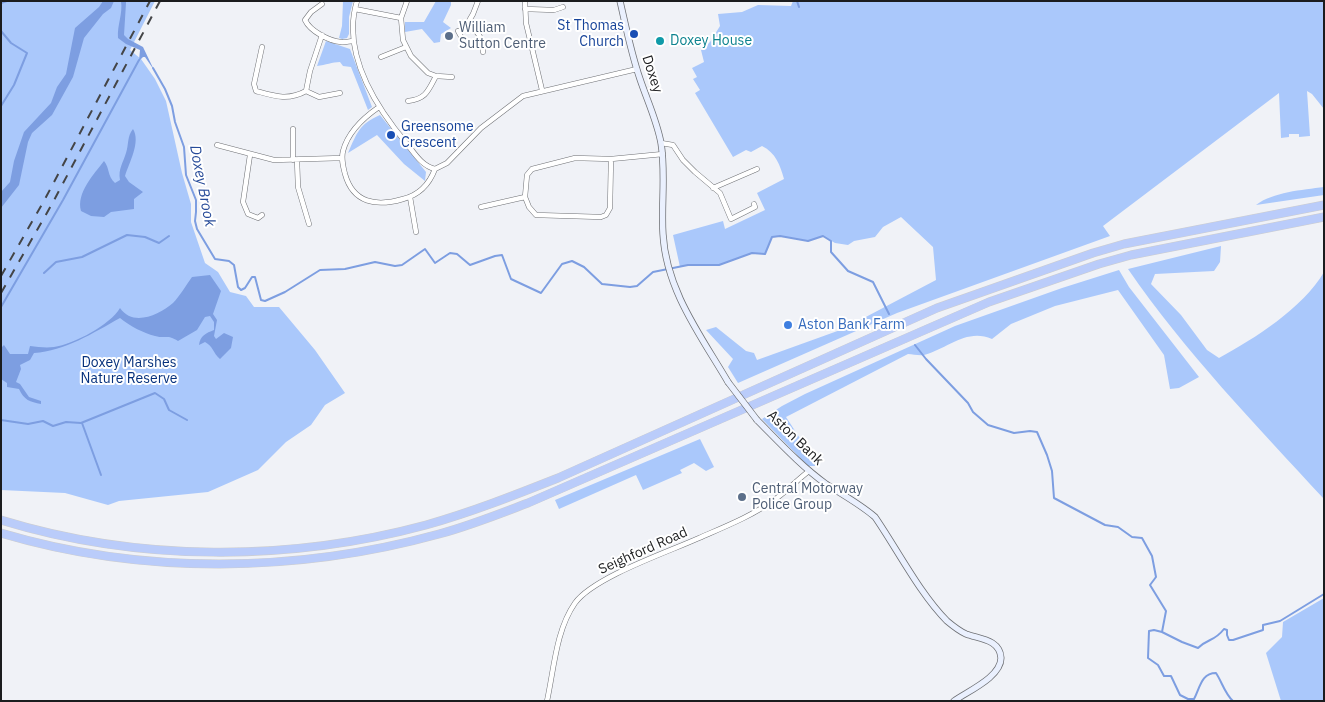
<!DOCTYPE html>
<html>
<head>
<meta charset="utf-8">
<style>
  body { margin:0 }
  #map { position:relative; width:1325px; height:702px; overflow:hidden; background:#f0f2f7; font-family:"IBM Plex Sans",sans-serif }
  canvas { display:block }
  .frame { position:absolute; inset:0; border:2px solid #1b1c1e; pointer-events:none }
</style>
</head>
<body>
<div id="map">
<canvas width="1325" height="702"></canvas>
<div class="frame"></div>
</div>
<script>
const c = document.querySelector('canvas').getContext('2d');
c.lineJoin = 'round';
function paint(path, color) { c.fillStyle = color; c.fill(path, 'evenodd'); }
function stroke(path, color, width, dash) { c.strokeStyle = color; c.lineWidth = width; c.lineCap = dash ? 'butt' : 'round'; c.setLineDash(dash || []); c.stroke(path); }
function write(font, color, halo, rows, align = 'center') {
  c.font = font + ' "IBM Plex Sans",sans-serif'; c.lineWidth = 4; c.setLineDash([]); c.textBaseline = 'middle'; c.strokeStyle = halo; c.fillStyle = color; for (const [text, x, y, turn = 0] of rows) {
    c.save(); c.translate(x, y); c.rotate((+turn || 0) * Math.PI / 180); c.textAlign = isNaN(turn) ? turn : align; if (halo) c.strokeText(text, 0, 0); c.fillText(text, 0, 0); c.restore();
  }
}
paint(new Path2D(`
  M1,1H155L130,50L141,59L155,79L166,101L182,173L191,204V222L205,263L218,272L230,292L246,296L254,307H279L315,350L345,393L325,405L311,425L286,442L258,470L208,492L119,501L108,505L65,493L1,490Z
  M343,1H353L349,17V34L347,38L342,39L339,38L342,26Z
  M436,1H451V5L443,22L451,28L441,34L440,42L434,43L422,29L405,32V22H424Z
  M793,1H1324V109L1312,94L1307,91L1310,136L1299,137V134H1289V137L1281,138L1279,93L1103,226L1110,236L897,313L738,383L728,367L733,359L706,330L716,327L746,351L754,353L757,360L843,329L936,280L933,247L901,217L883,227L875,237L854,241L848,245L835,243L823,236L808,241L780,236L772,237L765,254L752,253L719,265H688L680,267L673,235L723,221L725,229L765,210L757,193L784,179C780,165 776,153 762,146L751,152L746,150L733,157L695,93L700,90L693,79L697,77L692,68L704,62L701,50L710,42L720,26L718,14L742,12L758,5L791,6Z
  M326,41L350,49L372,107L368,110L351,67L343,66L340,62C332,62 326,65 317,66Z
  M380,115L426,172L425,181L404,164L377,135L348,153C357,133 359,124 380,115Z
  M1324,187V195L1256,205C1273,192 1302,190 1324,187Z
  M1221,246L1220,262L1214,271L1155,274L1151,284L1181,315L1207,350L1219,358C1254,339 1303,308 1324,272V499C1256,425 1185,352 1128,269Z
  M1119,270L1129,287L1199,377L1179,388L1170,389L1164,355L1118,290L1055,306L1011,324L992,339C966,328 948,349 924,355C919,356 913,354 908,354L786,417L818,466H808L762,419L782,406L805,394L955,326L1062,288Z
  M700,439L714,467L706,471L694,463L680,470L682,473L643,490L636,475L559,509L555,500Z
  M1324,598V701H1281L1266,653L1282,637L1283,622Z`), '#aac8fb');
paint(new Path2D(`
  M103,1H114L111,8L103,14L84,38L73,77L52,115L32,133L28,142L19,185L1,208V192L10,182L14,161L24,132L51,103L57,87L66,74L75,28L99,7Z
  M121,1H126V3L124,35L128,39L143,47L154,70L145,57H143L139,61L140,50L126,44L118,38C117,25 123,14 121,1Z
  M133,129C141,142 129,163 125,176L129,182L143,192L134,199V209L111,212L104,217L91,216L81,211C76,193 94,174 104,161C110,168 107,176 115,183L120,180C118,169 123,163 126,153C129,144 127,136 133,129Z
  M210,275L221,291L213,314L217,320L214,336L216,339L224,333L233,337L231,348L220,359C213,353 213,346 205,342L199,345C200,336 206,333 214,330V322L210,316L205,317L197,330L178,341C167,334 166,339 155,336C143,333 130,326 120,318C93,333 65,351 34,353L30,360L20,365L21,369L16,382L20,384L29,397L41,401V404C30,402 24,400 19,389L7,387V383L1,379L2,347L4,345L10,354H28L30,346C38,347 46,348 54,347C74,344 110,325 120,308C133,327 159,315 173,303C180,296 186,285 192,277Z`), '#7d9ee1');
stroke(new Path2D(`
  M797,1L799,7
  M1,3L7,1
  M1,31L11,43L27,53L14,85L1,106
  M153,68L165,89L172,106L175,122L184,147L186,175L196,200V212L195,221L197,229L215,259L229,261L234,265L238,287L241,290L245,288L252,277H255L261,300L265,301L285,292L320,270L345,269L375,262L395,266L402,265L425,249L435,263L450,253L457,254L470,265L495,256L502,255L511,279L541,293L562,264L572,261L584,267L602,284L630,287L637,286L653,272L688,265H719L752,253L765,254L772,237L780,236L808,241L823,236L831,241V252L848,271L873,282L889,314
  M44,273L56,262L82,257L127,235L145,237L159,243L169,236
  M1,307L63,200L139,60
  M915,345L926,359L968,403L973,412L988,425L1014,433L1030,431L1037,432L1047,455L1052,471L1054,498L1105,525L1118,527L1132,537L1142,538L1152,556L1156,577L1150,585L1166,611L1162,632L1154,630L1149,631L1148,658L1158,665L1164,676H1171L1180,695L1188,699H1194C1200,688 1201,673 1216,673C1222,682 1225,694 1233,701
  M1,420L28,424L43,421L53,426L66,422L81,423L155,393L164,399L169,410L187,420
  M82,423L101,475
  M1162,632L1182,642L1198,648C1208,638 1214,642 1224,629L1227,630V635L1229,640H1233L1263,630V625L1280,621L1324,594`), '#7d9ee1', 2);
const street = new Path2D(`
  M357,1C341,53 375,106 407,144C415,154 422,166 435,169L447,163L481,128L523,96L637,69
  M478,1L473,14L466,26C480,31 482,38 483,52
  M525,1L526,23L542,90
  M322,4L311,12L305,20C310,31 329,41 341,42C345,43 349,41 353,41
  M355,9L401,18L403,40L411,56L428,73L436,76L452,77
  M525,9L554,10L563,7
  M401,18L407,1
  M458,31L464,42
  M262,47L254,84L256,91C274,96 288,101 306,91L310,71L322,35
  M381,57L406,47
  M306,91L319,97L340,93
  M408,101C426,99 428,91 436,76
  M379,107C363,118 348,132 343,151C341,159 343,166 345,174C353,203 376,207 403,199C419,195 429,185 435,169
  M293,129V160
  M661,143L673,145L683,160L695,172L720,193L731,219L755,207L754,204
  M217,145L274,160L342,158
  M250,155L243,202L248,214L258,218L262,215
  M297,160L298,187L309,224
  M713,188L757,169
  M410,197L416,232
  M525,197L529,207L536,215L601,217L606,215L610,208L611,159
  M481,207L525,197L527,175L532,169L575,158L611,159L663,154
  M547,701C554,669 556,630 575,603C594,577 668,552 699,538C724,527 752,516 774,500C786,492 797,480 809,471`);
const secondary = new Path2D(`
  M620,1C626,27 631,53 640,79C647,100 657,121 661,143C666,174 661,204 663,234C666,290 701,336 728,382
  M757,420C779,442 801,466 826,484C843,495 860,504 875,517C897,549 920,594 947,621C953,626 959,631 966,634C979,639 1000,639 1001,658C1001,677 968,691 954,701`);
const highway = new Path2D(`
  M1,520C138,562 289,562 426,525C472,512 515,495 558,478L937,308L1093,253L1124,244L1324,205
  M1,533C142,575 298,573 439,534C469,526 499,514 528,503L989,302L1099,264L1131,255L1324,217`);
stroke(street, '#6f7175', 5.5);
stroke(secondary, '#6f7175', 7);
stroke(highway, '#cdcdce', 9);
stroke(street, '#fff', 4.5);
stroke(secondary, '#eaf0fe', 5.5);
stroke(highway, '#baccfa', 8);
stroke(new Path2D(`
  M1,276L45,199L150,1
  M1,293L52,204L160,1`), '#444547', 2, [9, 9]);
const secondaryBridge = new Path2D(`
  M728,382L757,420`);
stroke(secondaryBridge, '#6f7175', 7, []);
stroke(secondaryBridge, '#eaf0fe', 5.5);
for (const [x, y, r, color] of [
  [634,34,5,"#1a4fb4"],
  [449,36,5,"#5c6f8a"],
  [660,41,5,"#0f9aa8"],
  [391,135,5,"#1a4fb4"],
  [788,325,5,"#3f7fe0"],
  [742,497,5,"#5c6f8a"]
]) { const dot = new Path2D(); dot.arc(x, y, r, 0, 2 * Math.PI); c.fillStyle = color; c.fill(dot); stroke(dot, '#fff', 2); }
write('14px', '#164399', '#fff', [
  ["St Thomas",624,26],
  ["Church",624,42],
  ["Greensome",401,127,"left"],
  ["Crescent",401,143,"left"]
], 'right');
write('14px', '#4e5e75', '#fff', [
  ["William",459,28],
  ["Sutton Centre",459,44],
  ["Central Motorway",752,489],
  ["Police Group",752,505]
], 'left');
write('14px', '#0d838f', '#fff', [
  ["Doxey House",670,41]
], 'left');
write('14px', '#1b1c1e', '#fff', [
  ["Doxey",652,74,72],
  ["Aston Bank",795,438,44],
  ["Seighford Road",643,551,-24]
]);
write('14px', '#366cbe', '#fff', [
  ["Aston Bank Farm",798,325]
], 'left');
write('14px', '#06317c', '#fff', [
  ["Doxey Marshes",129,363],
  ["Nature Reserve",129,379]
]);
write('italic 15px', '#274b99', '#fff', [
  ["Doxey Brook",202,186,79]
]);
</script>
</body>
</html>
